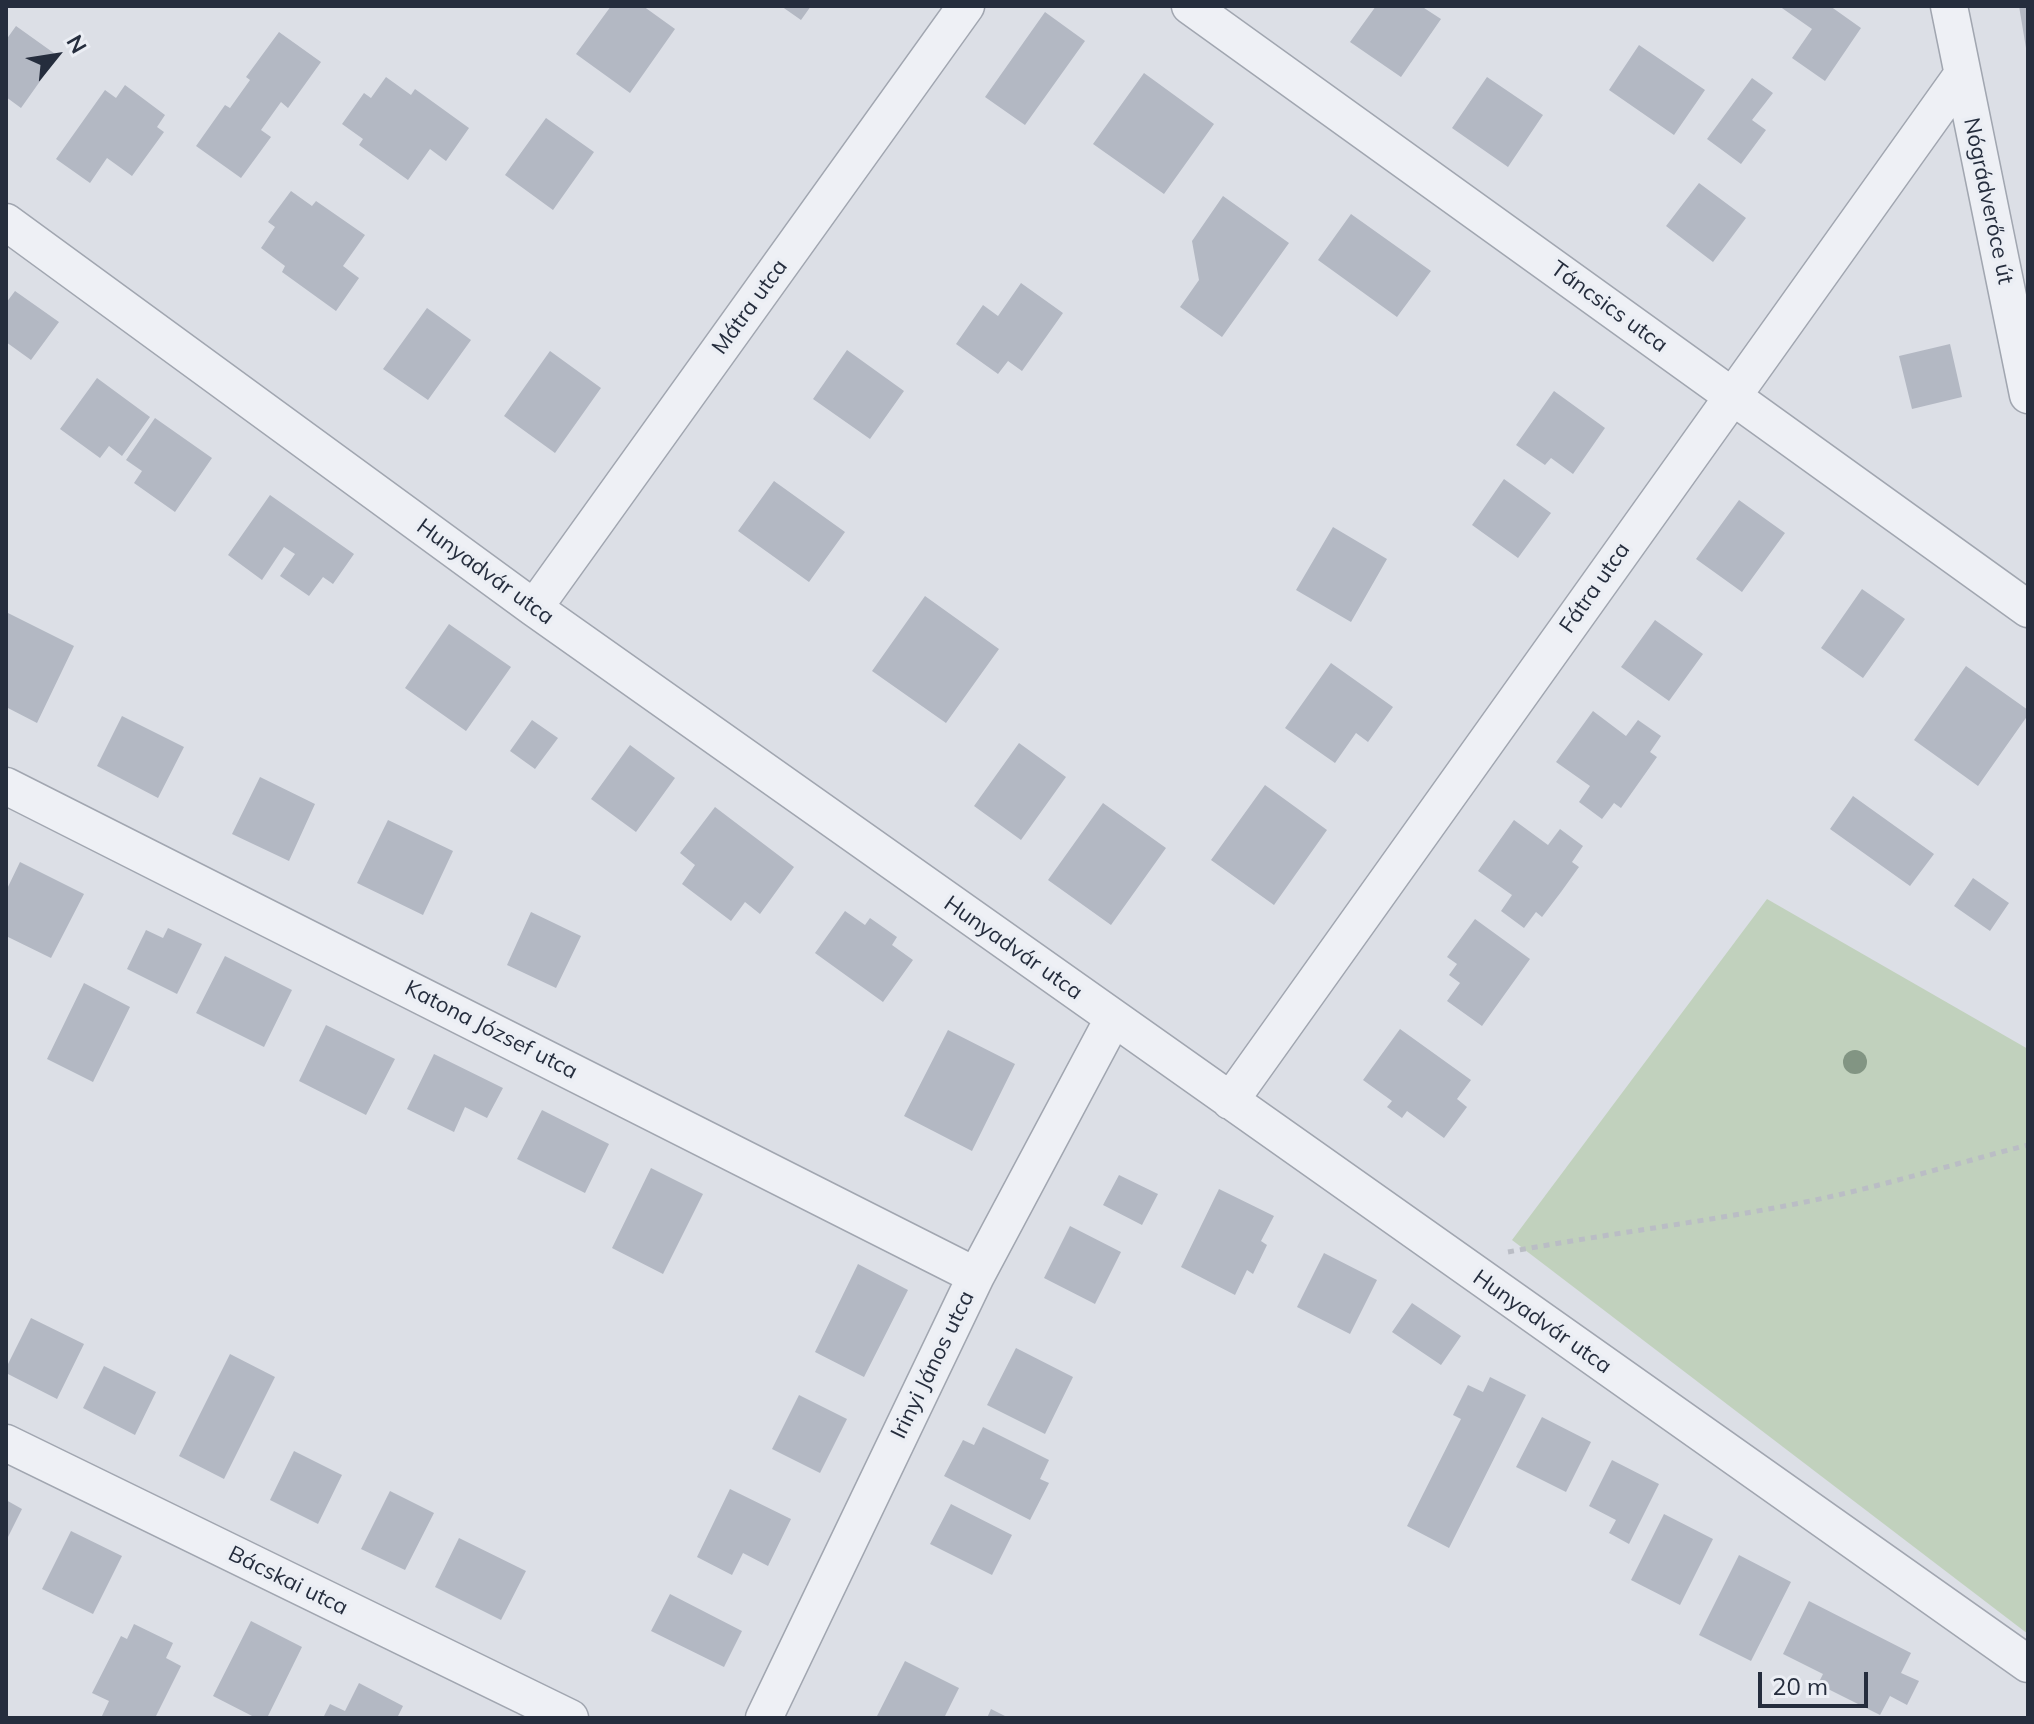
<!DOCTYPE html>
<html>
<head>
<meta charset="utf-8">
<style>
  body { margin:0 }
  #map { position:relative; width:2034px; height:1724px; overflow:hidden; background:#dcdfe6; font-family:Mulish,sans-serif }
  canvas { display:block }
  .frame { position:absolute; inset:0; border:8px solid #252d3d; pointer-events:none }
  .north { position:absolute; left:16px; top:16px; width:80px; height:80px; -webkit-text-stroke:6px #ebeef4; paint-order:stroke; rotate:60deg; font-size:22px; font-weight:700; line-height:32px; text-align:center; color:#252d3d }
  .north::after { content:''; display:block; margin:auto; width:28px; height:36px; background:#252d3d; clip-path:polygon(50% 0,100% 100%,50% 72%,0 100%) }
  .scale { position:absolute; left:1758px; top:1672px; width:110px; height:36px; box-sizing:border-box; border:4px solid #252d3d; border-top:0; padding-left:10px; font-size:24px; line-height:28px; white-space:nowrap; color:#252d3d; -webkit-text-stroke:6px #ebeef4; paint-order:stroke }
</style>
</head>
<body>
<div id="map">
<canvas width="2034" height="1724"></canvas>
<div class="frame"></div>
<div class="north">N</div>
<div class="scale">20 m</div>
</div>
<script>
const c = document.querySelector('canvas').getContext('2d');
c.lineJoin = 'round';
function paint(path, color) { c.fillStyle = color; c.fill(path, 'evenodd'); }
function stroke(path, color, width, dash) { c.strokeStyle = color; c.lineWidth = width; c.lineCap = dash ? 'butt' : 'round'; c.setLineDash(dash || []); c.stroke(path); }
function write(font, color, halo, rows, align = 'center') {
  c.font = font + ' Mulish,sans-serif'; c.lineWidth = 7; c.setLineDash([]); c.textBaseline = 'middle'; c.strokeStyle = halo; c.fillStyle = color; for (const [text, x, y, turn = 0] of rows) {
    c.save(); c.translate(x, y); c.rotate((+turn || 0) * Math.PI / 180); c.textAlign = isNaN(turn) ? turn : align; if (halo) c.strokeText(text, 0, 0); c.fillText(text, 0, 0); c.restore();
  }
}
paint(new Path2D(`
  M1767,899L2028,1049V1634L1512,1240Z`), '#c1d1bd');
paint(new Path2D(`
  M611,6H643L675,29L630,93L576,54Z
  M781,6H811L801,20Z
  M1376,6H1421L1441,19L1401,77L1350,42Z
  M1779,6H1830L1861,28L1825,81L1792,58L1812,29Z
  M2019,6H2028V48H2026Z
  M1045,12L1085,41L1025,125L985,97Z
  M16,26L58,56L21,108L6,97V40Z
  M279,32L321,62L288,108L281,102L261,130L271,137L241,178L196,146L225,105L230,108L250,80L246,77Z
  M1639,45L1705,90L1674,135L1609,90Z
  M1144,73L1214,124L1164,194L1093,144Z
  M386,77L411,95L415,89L469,128L446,161L430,149L408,180L359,145L363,139L342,124L364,93L371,98Z
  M1487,77L1543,115L1508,167L1452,128Z
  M1752,78L1773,93L1752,120L1766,130L1741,164L1707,139Z
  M125,85L165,115L157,127L164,132L132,176L107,158L90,183L56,159L105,90L116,98Z
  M546,118L594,152L553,210L505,175Z
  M1699,183L1746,218L1713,262L1666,226Z
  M291,191L312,206L316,201L365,235L343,266L359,278L336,311L282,272L285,266L261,248L275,227L268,222Z
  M1223,196L1289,243L1222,337L1180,307L1199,280L1192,241Z
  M1351,214L1431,271L1397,317L1318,260Z
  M1021,283L1063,313L1022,371L1008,361L998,374L956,344L983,305L998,316Z
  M15,291L59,322L31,360L6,342V303Z
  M427,308L471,340L428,400L383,369Z
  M1950,344L1962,397L1912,409L1899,356Z
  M847,350L904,391L870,439L813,399Z
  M550,351L601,388L555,453L504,416Z
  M97,378L150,417L122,456L109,446L100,458L60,429Z
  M1554,391L1605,428L1573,474L1551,458L1545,465L1516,445Z
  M155,418L212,458L175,512L134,483L142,471L126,460Z
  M1504,479L1551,513L1518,558L1472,525Z
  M774,481L845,532L809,582L738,531Z
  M270,495L354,554L333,584L323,577L309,596L280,576L295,554L284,547L262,580L228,555Z
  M1739,500L1785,533L1742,592L1696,559Z
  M1333,527L1387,559L1351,622L1296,590Z
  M1862,589L1905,619L1863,678L1821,648Z
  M925,596L999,649L946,723L872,671Z
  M6,612L74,646L37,723L6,707Z
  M1655,620L1703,654L1669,701L1621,667Z
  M449,624L511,667L466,731L405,688Z
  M1331,663L1393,707L1368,742L1356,733L1335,763L1285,728Z
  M1966,666L2028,710V715L1978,786L1914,740Z
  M1593,711L1626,736L1638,720L1661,736L1650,752L1657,757L1621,808L1614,803L1602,819L1579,802L1590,786L1556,762Z
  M122,716L184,747L158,798L97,766Z
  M532,720L558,738L535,769L510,751Z
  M1019,743L1066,777L1021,840L974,806Z
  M630,745L675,778L636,832L591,799Z
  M260,777L315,804L289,861L232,834Z
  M1265,785L1327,830L1274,905L1211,860Z
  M1853,796L1934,854L1910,886L1830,829Z
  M1103,803L1166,848L1111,925L1048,880Z
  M715,807L794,867L760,914L745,902L731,921L682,884L695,865L680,853Z
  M388,820L453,851L423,915L357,883Z
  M1514,820L1548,845L1560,829L1583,846L1572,862L1579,867L1561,892L1542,917L1536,912L1524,928L1501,911L1512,895L1478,871Z
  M20,862L84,894L51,958L6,936V891Z
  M1973,878L2009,903L1990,931L1954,906Z
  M845,911L865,925L870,918L897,937L892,945L913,960L883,1002L815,953Z
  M531,912L581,936L556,988L507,965Z
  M1475,919L1530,959L1482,1026L1447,1001L1460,983L1449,975L1457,964L1447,957Z
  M168,928L202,944L177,994L127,969L146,930L163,938Z
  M225,956L292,990L264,1047L196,1013Z
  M84,983L130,1007L93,1082L47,1059Z
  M326,1025L395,1059L366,1115L299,1081Z
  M1400,1029L1471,1080L1457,1099L1467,1107L1444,1138L1407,1111L1402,1118L1387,1107L1392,1101L1363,1080Z
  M948,1030L1015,1064L972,1151L904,1116Z
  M434,1054L503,1088L487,1118L465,1107L454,1132L407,1109Z
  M542,1110L609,1144L585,1193L517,1159Z
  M651,1168L703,1194L663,1274L612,1248Z
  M1119,1175L1158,1194L1142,1225L1103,1205Z
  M1219,1189L1274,1216L1261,1241L1267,1245L1253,1274L1247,1270L1235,1295L1181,1267Z
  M1070,1226L1121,1252L1095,1304L1044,1278Z
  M1324,1253L1377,1280L1350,1334L1297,1307Z
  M858,1264L908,1290L864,1377L815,1352Z
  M1412,1303L1461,1336L1441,1365L1392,1332Z
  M31,1318L84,1344L57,1399L6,1373V1368Z
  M1016,1348L1073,1377L1045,1434L987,1405Z
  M230,1354L275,1377L224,1479L179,1456Z
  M104,1366L156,1392L135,1435L83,1408Z
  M1490,1377L1526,1395L1449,1548L1407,1526L1461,1419L1453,1415L1468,1385L1483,1392Z
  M799,1395L847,1419L820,1473L772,1449Z
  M1542,1417L1591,1442L1566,1492L1516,1467Z
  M983,1427L1049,1460L1040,1479L1049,1483L1030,1520L944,1476L963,1440L974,1445Z
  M294,1451L342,1475L318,1524L270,1500Z
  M1612,1460L1659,1484L1629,1544L1609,1533L1616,1520L1589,1506Z
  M730,1489L791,1519L768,1566L743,1553L732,1575L697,1557Z
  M390,1491L434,1513L405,1570L361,1549Z
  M6,1500L22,1509L6,1541Z
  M951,1504L1012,1535L992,1575L930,1544Z
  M1664,1514L1713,1539L1680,1605L1631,1580Z
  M71,1531L122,1556L93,1614L42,1589Z
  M459,1538L526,1571L501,1620L435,1587Z
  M1739,1555L1791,1582L1751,1661L1699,1635Z
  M670,1594L742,1631L724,1667L651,1631Z
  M1809,1601L1911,1653L1901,1673L1919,1681L1907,1705L1890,1696L1880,1715L1818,1684L1823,1674L1783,1654Z
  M251,1621L302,1647L267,1718H256L213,1696Z
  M134,1624L173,1643L166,1658L181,1666L155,1718H101L109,1701L92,1693L121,1636L127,1639Z
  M905,1661L959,1688L944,1718H876Z
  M359,1683L403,1706L397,1718H323L330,1704L345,1711Z
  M991,1709L1009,1718H987Z`), '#b3b8c3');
const street = new Path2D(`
  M1190,6L2028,609
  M1949,6L2028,395
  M6,222L534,608L2028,1664
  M534,608L966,6
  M6,786L976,1276
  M1230,1101L1962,75
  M6,1443L570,1718
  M764,1718L976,1276L1113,1019`);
stroke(street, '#a1a6b0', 39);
stroke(new Path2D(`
  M1508,1252C1611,1233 1713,1221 1815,1200C1887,1185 1957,1163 2028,1145`), '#babdc5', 5, [6, 6]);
stroke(street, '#eef0f5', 36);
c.fillStyle = '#829583';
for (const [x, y] of [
  [1855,1062]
]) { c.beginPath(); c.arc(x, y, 12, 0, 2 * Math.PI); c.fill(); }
write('22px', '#252d3d', '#ebeef4', [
  ["Nógrádverőce út",1988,201,78],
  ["Mátra utca",750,307,-54],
  ["Táncsics utca",1609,307,36],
  ["Hunyadvár utca",485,572,36],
  ["Fátra utca",1595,588,-55],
  ["Hunyadvár utca",1013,948,35],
  ["Katona József utca",491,1030,27],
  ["Hunyadvár utca",1542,1322,35],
  ["Irinyi János utca",933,1365,-64],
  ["Bácskai utca",288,1581,26]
]);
</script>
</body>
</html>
